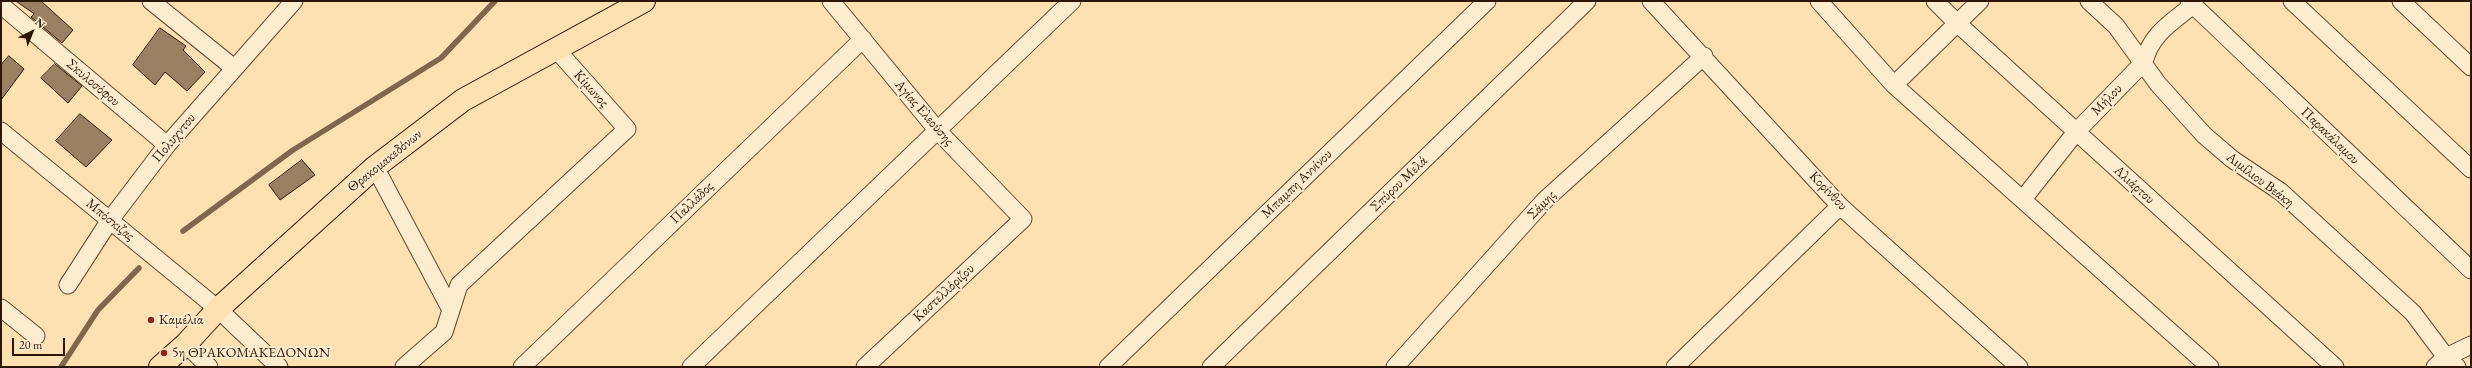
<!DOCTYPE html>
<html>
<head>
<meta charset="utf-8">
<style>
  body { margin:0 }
  #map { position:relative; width:2472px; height:368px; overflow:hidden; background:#fde1b3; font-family:"EB Garamond",serif }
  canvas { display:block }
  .frame { position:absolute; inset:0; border:2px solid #2e1606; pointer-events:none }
  .north { position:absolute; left:12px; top:12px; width:40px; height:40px; -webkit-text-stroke:3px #feecce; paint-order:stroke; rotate:43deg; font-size:11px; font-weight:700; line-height:16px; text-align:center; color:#2e1606 }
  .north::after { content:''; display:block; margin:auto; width:14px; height:18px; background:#2e1606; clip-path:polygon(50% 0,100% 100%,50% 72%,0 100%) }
  .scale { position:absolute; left:12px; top:338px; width:53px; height:18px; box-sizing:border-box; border:2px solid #2e1606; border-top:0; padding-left:5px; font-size:12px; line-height:14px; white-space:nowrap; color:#2e1606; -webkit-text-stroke:3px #feecce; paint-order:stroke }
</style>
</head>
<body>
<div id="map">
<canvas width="2472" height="368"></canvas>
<div class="frame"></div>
<div class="north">N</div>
<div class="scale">20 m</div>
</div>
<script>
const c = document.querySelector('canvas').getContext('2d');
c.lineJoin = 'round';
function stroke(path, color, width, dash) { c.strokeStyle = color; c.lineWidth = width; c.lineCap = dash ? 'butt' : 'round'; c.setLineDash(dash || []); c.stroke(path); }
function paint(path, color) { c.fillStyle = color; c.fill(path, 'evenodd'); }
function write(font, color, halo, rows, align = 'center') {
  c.font = font + ' "EB Garamond",serif'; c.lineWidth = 4; c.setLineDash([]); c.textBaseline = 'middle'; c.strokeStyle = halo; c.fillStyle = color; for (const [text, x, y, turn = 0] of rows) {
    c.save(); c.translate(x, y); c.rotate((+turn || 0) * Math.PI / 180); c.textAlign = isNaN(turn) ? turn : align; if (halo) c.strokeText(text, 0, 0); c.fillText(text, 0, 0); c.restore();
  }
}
stroke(new Path2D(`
  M183,231L293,150L441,58L495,1
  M61,367L98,310L139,268`), '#80664a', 5.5);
const building = new Path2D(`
  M16,1H41L73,30L62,43L31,17L34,14Z
  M160,28L186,46L183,50L205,72L187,91L165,72L155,85L133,65Z
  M9,56L24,69L1,100V65Z
  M55,64L82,86L68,103L41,78Z
  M80,114L112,140L86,167L56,141Z
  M302,160L315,175L280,200L269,185Z`);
paint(building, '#9a8060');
stroke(building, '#2e1606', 1);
const minor = new Path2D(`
  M151,1L234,68
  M831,1L938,131L1023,219L865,367
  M1651,1L1840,206L2019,367
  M1819,1L1894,85L2210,367
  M1935,1L1957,23L2335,367
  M2089,1L2116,26L2158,84L2204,135L2232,159L2281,192L2413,313L2446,357L2457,367
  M2189,1L2471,270
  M2292,1L2471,169
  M2401,1L2471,67
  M1,5L167,145
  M1894,85L1980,1
  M1,131L218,309L279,367
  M375,167L451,310
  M2023,199L2076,132L2144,62C2151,34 2171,23 2193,5
  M68,285L110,220L167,145L294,1
  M1,308L36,336
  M186,344L209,367
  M404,367L444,332L459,285L627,129L556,49
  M522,367L863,39
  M691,367L1072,1
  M1108,367L1487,1
  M1211,367L1587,1
  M1395,367L1545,200L1704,56
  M1675,367L1840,206
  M2435,367L2446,357L2471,345`);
const major = new Path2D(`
  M160,367L186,344L218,309L375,167L463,100L644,1`);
stroke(minor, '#624931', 19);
stroke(major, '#2e1606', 24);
stroke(minor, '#feecce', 17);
stroke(major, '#fde1b3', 22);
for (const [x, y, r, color] of [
  [151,320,4,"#8f2418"],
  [164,353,4,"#8f2418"]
]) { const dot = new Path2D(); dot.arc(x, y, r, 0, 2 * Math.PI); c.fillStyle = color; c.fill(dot); stroke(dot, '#feecce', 1.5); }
write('14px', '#2e1606', '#feecce', [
  ["Σκυλοσόφου",93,83,40],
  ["Κίμωνος",591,89,48],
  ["Μήλου",2107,100,-46],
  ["Αγίας Ελεούσης",924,113,49],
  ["Παρακάλαμου",2330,136,44],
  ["Πολυχντου",174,138,-50],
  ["Θρακομακεδόνων",385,161,-39],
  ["Αιμίλιου Βεάκη",2260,180,37],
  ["Μπαμπη Αννίνου",1297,184,-44],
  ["Σπύρου Μελά",1399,184,-44],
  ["Αλιάρτου",2134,185,42],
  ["Κορίνθου",1828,191,46],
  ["Παλλάδος",692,203,-44],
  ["Σάμης",1542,205,-46],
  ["Μπόσκιζας",110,220,39],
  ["Καστελλόριζου",944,293,-43]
]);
write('14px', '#2e1606', '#feecce', [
  ["Καμέλια",159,320],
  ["5η ΘΡΑΚΟΜΑΚΕΔΟΝΩΝ",172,353]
], 'left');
</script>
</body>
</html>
